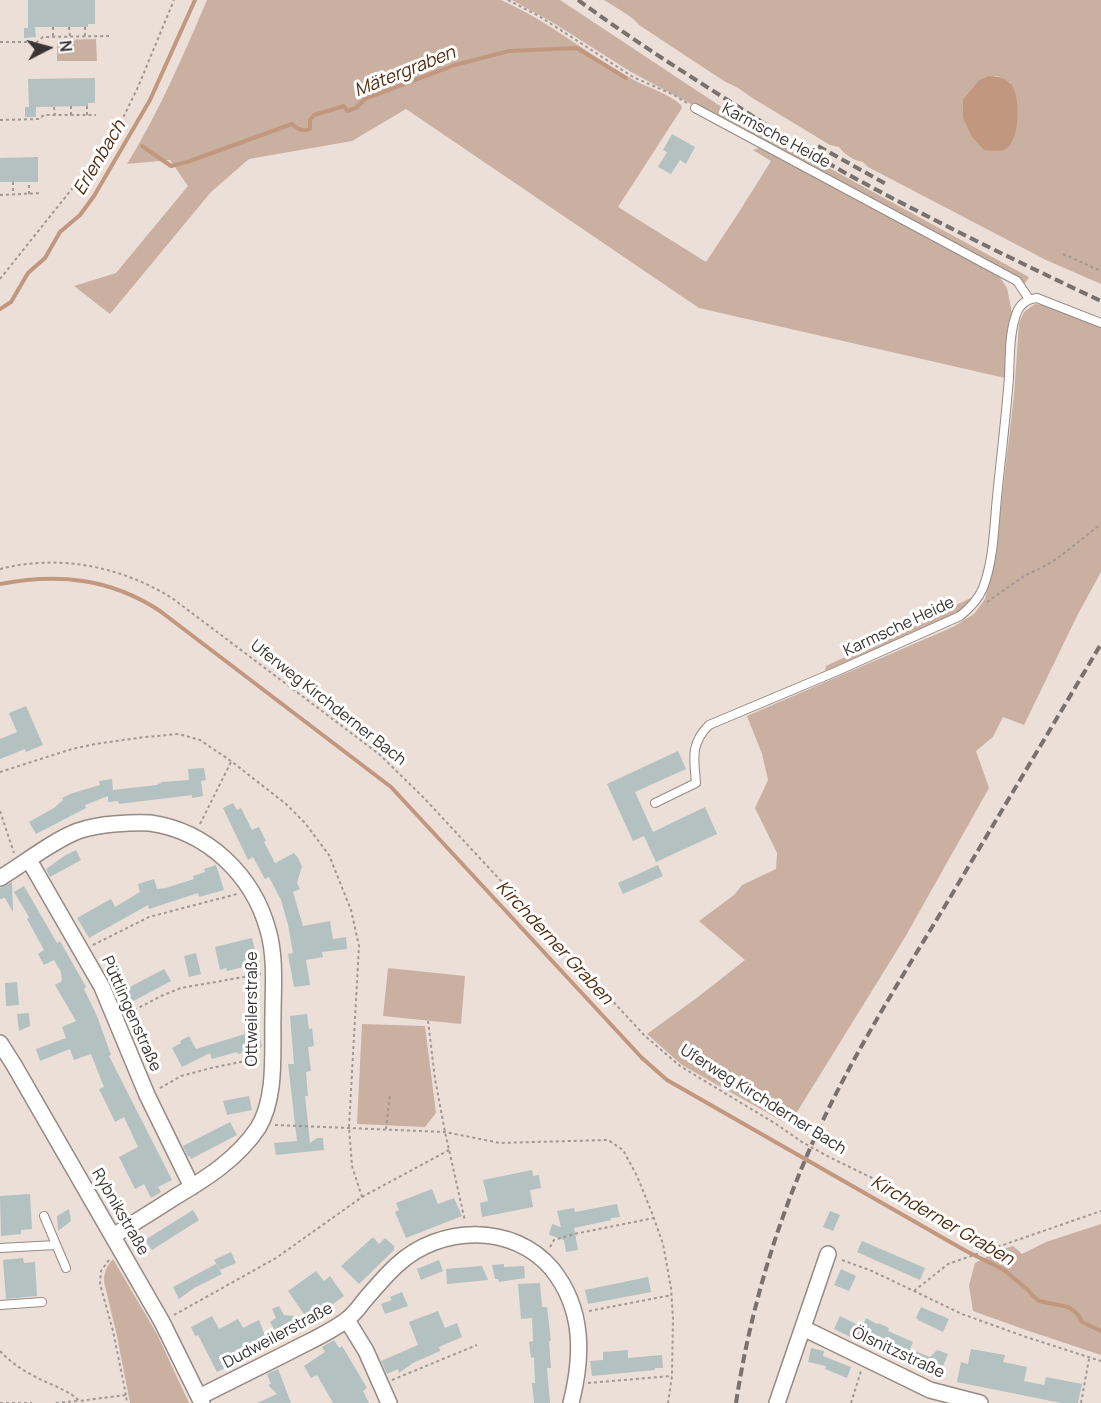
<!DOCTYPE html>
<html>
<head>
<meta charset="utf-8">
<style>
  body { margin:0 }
  #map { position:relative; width:1101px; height:1403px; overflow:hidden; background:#ebdfd8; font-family:Manrope,sans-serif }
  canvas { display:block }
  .north { position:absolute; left:18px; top:18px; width:60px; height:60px; -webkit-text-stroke:4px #fff; paint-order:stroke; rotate:84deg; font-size:16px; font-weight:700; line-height:24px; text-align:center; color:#393432 }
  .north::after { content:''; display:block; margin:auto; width:21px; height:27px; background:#393432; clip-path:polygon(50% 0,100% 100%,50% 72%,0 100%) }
</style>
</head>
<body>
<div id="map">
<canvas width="1101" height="1403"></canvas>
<div class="north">N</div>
</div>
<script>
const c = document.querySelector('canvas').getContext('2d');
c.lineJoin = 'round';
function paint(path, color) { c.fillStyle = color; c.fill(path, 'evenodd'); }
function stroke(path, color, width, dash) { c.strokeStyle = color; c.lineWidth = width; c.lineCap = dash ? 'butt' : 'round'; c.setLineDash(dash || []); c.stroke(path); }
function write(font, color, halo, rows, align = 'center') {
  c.font = font + ' Manrope,sans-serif'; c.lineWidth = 6; c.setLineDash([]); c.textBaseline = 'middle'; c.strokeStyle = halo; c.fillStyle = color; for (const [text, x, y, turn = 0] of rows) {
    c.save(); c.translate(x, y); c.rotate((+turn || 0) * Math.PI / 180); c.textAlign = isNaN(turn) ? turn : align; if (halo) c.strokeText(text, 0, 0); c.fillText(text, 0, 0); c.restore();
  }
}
paint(new Path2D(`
  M207,0H501C550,22 587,54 632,79C648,88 668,93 681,105L682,108L618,207L706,262L739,212L771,161L753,150L761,147L999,276L1007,288L1012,313L1005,378L699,308L406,109L352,141L249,159L211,192L110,314L74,286L116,273L188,186L170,160L127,164C159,112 183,56 207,0Z
  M512,0H560L767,137H772L1029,277L1024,285L1013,276L631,72L552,22Z
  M604,0H1101V284L1046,260L868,167L863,162C854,161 844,154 839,147L830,145L754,99L738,88L724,81L639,25C634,17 613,6 604,0ZM988,76H997L1011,83L963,99L979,80Z
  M96,39L97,61H57V40Z
  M1035,304L1050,306L1101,327V572L1078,614L1024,725L1003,717L993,737L976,751L989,788L904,939L789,1125L682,1065L647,1034L698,997L745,960L699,921L734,895L742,885L776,869L777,853L755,808L768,780L762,754L747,716L953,627L974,614L985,599L994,566L1014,395L1019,323L1024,312Z
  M973,597L964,608L957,614L825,671L826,666Z
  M388,968L465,976L461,1024L383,1016Z
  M362,1024L425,1026L436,1113L425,1127L357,1124Z
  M1101,1224V1355L1026,1330L973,1311L969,1286L975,1263L998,1251L1013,1246L1022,1254L1046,1242Z
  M113,1259L157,1334L189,1403H130L117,1336L104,1282C104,1272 106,1267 113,1259Z`), '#cab0a1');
paint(new Path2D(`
  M988,76C996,76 1004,77 1010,83C1021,93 1020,139 1007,148C1001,153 992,150 984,150L972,137L963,118V99L979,80Z`), '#c1987f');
stroke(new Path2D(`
  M142,146L171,166L187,162L292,124C297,129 303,132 310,129V120L314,115L344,106L347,111L356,108L365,99L455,65L509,51L577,48L626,78
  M0,309L11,302L28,273L45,258L60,232L80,215L94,196L150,100L195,0
  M0,584C58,573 110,578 160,611L391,787L642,1058L667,1080L966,1251L1004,1270L1028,1290L1032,1295L1039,1301L1068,1307L1074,1311L1079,1316L1082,1322L1101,1331`), '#c1987f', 4);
paint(new Path2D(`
  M28,0H95V24H88V27H35L36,37L24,38V28H28Z
  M95,78V103H88V106L36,107V117H25V107H29L28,79Z
  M672,134L695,147L686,164L680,160L671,174L658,167L667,152L663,150Z
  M38,157V182H0V158Z
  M26,706L43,745L26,752L25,749L0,759V739L17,732L9,713Z
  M678,751L686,769L635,792L653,832L705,807L717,834L656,862L644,836L633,841L607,784Z
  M204,768L206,780L201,781L203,796L192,798V795L119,804L118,801L108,802V796L85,805L86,808L36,834L29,822L54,808L63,800L62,798L70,794L100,785L99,781L112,779L113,790L157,785L162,782L189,780L188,769Z
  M233,803L237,810L241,808L252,830L259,827L266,841L264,842L275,863L294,853L298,858L302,866L297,883L300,889L293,892L303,926L330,921L333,939L346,937L347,949L322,952L323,957L306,960L310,985L294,987L288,954L293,953L288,925L281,900L269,877L265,879L253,857L248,860L233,829L223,808Z
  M76,850L81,860L50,877L46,869L64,856Z
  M216,865L224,890L199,897L198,893L149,909L148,905L89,938L77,918L111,899L115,907L140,892L138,884L154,879L157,889L166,888L194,879L193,876L205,872L204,869Z
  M658,865L663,876L623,894L618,883Z
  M12,882L13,912L5,898L0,899V888Z
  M24,886L57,943L60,941L86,987L84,989L97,1016L111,1055L109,1056L172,1180L158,1187L161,1192L151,1198L144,1184L135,1189L119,1157L138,1147L124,1117L115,1122L99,1089L104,1087L91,1054L74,1060L70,1049L40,1061L36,1049L66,1038L62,1027L76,1021L55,985L62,981L61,972L54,960L44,965L38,954L44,950L27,919L29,917L14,892Z
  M252,938L256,954L250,955L252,965L227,971L226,968L220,970L215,947Z
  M196,953L201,974L189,977L184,956Z
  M164,969L171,981L126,1005L119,993L121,992L119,987L128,982L130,987Z
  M17,982L19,1005L6,1006L5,983Z
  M29,1013L30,1026L19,1031L17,1014Z
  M307,1014L309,1029L312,1028L314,1046L308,1047L311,1071L306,1072L308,1096H305L310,1143L317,1138H323L324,1150L276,1155L274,1143L297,1141L288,1064H294L290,1016Z
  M257,1027L262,1047L238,1054L237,1052L212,1059L210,1053L182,1067L172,1048L181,1043L180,1041L189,1036L196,1049L245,1034L244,1031Z
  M249,1096L252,1110L227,1115L223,1101Z
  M230,1122L237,1135L191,1159L190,1156L188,1157L183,1146Z
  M532,1170L533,1176L539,1175L541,1188L530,1190L533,1207L482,1217L480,1203L488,1201L483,1180Z
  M432,1189L438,1204L454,1198L462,1216L406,1238L395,1212L399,1210L396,1203Z
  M30,1194L32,1229L21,1230V1234L1,1236L0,1196Z
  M617,1204L620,1217L611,1218V1220L574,1228L578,1250L566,1252L564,1240L549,1235L552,1224L561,1227L557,1211L574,1208L575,1212Z
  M69,1209L71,1221L58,1231L57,1216Z
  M193,1210L199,1220L152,1250L145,1240Z
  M830,1211L840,1215L833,1231L823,1227Z
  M373,1237L379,1244L385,1238L394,1246V1250L359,1284L341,1266Z
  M862,1241L925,1268L920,1280L857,1252Z
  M231,1252L236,1263L220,1270L214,1260Z
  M23,1258L24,1263L35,1262L37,1296L6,1299L3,1260Z
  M439,1260L443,1271L421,1280L417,1269Z
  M216,1264L222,1274L194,1288L179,1299L173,1287Z
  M504,1264V1267L524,1266L525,1278L499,1282L498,1279H495L492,1265Z
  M482,1266L488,1280L447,1284L446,1269Z
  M841,1269L856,1276L849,1291L834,1285Z
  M316,1271L324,1281L330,1276L344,1296L294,1332L285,1337L284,1335L279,1338L270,1322L276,1318L272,1309L279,1306L284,1315L306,1317L288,1291Z
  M648,1277L651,1292L588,1304L585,1290Z
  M540,1283L542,1307H547L551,1341H549L551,1368H547L550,1403H534L532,1383H535L534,1357L531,1358L529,1342L533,1341L532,1318L521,1319L518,1284Z
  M402,1292L408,1306L385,1314L381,1304L392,1300L390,1297Z
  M921,1307L949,1319L943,1332L918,1320V1319L916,1318Z
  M438,1311L445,1328L457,1323L462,1337L439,1347L440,1351L413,1363L399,1373L398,1369L387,1374L381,1361L418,1345L409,1322Z
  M212,1316L219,1329L238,1319L243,1328L259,1320L268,1343L261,1347L262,1349L217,1372L198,1335L195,1336L191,1327Z
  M840,1316L862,1327L866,1318L877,1324L878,1323L889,1328L888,1331L913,1342L910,1349L930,1357L937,1350L948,1354L939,1376L890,1356L834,1329Z
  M334,1340L339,1348L342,1346L367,1388L363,1391L369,1403H333L317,1375L311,1378L304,1366L325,1352L322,1347Z
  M811,1348L824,1351L823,1356L851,1367L847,1378L825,1369L826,1366L808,1362Z
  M971,1349L1005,1355L1003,1362L1027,1367L1024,1381L1044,1385L1046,1377L1082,1384L1078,1403H1061L957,1382L961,1362L968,1364Z
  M628,1350V1358L662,1355L663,1368H655V1370L592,1376L590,1361L603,1360V1352Z
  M278,1369L291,1403H257L277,1394L268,1385L271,1384L267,1374Z`), '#b3c1c1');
const lane = new Path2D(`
  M695,108L1017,281L1029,299
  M655,803L696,783C694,758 690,744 709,725L835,672L960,616C970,608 978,600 983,588C994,559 994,527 997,497C1001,457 1006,417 1009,377C1010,358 1009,336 1015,318C1018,306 1025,299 1037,298L1101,323
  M44,1216L66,1268
  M0,1248L56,1245
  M0,1305L42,1302`);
const street = new Path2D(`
  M29,860L102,987L147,1095L192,1187
  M0,878C25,863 52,841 78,831C90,827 102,825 114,824C126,823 138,822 150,823C207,831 253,875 268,930C276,957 273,989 273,1016C272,1051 277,1097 258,1128C237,1159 207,1178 175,1197C155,1210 134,1223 113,1236
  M0,1043L14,1065L162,1322L202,1403
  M347,1320L366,1351L389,1403
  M803,1328L930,1390L980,1403
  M199,1397C229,1382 259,1367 289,1352C308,1342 327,1334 345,1321C352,1316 358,1309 363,1302C374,1289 385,1276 397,1265C440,1225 513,1223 552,1269C584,1309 583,1356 571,1403
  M777,1403L828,1254`);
stroke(lane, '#958a84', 10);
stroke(street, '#958a84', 18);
stroke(new Path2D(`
  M508,0L539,16L633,77L674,95L687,103
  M53,27V37
  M69,27L70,37
  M85,27V37
  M0,42H37L43,37L109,36
  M87,106V115
  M54,107L55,115
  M71,115V106
  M0,120L39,119L44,115H96
  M13,182V194
  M29,194V182
  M0,195L42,193
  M1063,254L1101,271
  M0,279L79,180L121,122L138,87L174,0
  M0,569C59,554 120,566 172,598L379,754L424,798L645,1036L680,1066L776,1124L802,1142L831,1158L893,1188L997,1247
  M987,602L1024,576L1043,567L1058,558L1101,524
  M0,772L72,749L95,744L145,737L179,734L200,740L231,761L286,804L305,823L329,855L351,910L359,946L349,1127L352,1166L362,1197L276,1258L174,1315
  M0,811L14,853
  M200,824L231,762
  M93,945L149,917L237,894
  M129,1013L161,996L181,988L261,974
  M428,1021L435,1079L445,1132L465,1221
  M160,1088L181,1076L211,1068L260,1058
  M275,1125L445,1132L500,1143L608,1140L623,1150L637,1176L652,1213L663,1244L671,1288L673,1318L672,1376L668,1403
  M386,1129L390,1094
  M362,1197L449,1150
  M550,1247L554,1240L574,1234L654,1218
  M109,1260L101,1271L100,1284L113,1331L126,1395
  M842,1260L872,1271L962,1314L1026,1337L1101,1361
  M914,1291L948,1264L1101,1211
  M589,1311L672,1295
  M0,1351C10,1362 22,1370 36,1377C50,1385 68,1389 79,1401L126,1395L127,1403
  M392,1380L477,1345
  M588,1383L672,1376
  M0,1403H32
  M56,1403L77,1401
  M851,1403L861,1371
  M1081,1403L1089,1359`), '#a19893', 2, [3, 3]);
stroke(lane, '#fff', 8);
stroke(street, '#fff', 15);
stroke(new Path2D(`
  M578,0C630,38 683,72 737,106C774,130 811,154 849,175C932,220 1016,261 1101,301
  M818,146L886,184
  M736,1403C751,1304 781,1208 824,1118C860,1043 905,972 948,901C999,815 1050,730 1101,644`), '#79716e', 4, [9, 4.5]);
write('16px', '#393432', '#fff', [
  ["Karmsche Heide",776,136,28],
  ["Karmsche Heide",899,627,-25],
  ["Uferweg Kirchderner Bach",328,703,38],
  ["Ottweilerstraße",253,1009,-90],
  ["Püttlingenstraße",131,1014,66],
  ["Uferweg Kirchderner Bach",763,1100,32],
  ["Rybnikstraße",120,1212,60],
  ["Dudweilerstraße",278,1336,-28],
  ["Ölsnitzstraße",898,1353,25]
]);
write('italic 18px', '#532b0d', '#fff', [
  ["Mätergraben",405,72,-22],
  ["Erlenbach",100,158,-59],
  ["Kirchderner Graben",554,943,47],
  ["Kirchderner Graben",942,1221,30]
]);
</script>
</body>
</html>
